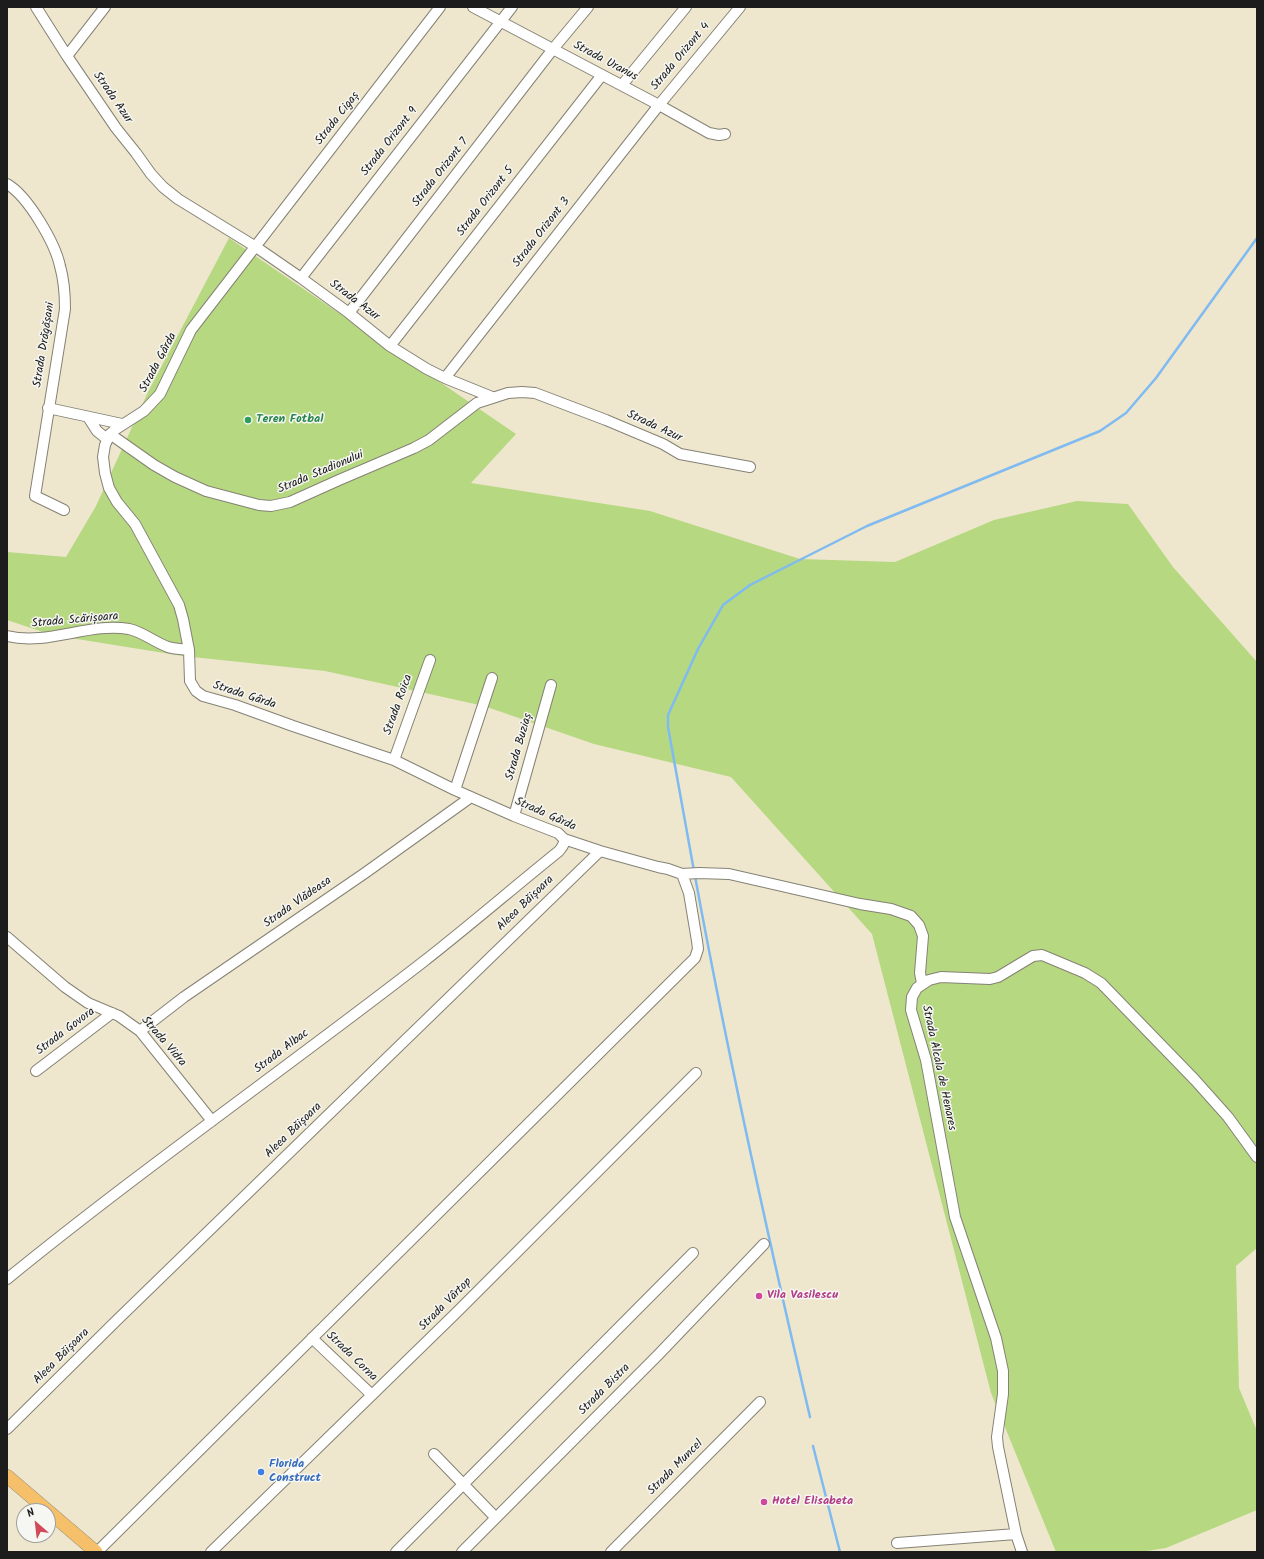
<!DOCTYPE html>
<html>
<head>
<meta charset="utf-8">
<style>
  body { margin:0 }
  #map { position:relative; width:1264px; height:1559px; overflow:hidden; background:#eee7ce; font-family:Kalam,sans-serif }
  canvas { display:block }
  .frame { position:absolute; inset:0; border:8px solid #1c1c1c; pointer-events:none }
  .north { position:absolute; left:16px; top:1503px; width:40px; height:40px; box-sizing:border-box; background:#f6f6f2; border:1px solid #9f9f9c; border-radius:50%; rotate:332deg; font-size:11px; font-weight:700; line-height:16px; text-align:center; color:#1c1c1c }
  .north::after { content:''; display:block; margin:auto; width:14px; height:18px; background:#d1495b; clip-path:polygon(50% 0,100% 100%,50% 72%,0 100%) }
</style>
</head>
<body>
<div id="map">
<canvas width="1264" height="1559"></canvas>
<div class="frame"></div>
<div class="north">N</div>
</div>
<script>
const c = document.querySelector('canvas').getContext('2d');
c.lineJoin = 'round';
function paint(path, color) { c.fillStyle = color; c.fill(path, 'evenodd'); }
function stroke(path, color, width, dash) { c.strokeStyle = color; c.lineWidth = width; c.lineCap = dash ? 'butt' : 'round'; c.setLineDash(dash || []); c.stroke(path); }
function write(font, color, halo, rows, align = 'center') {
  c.font = font + ' Kalam,sans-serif'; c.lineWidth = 3; c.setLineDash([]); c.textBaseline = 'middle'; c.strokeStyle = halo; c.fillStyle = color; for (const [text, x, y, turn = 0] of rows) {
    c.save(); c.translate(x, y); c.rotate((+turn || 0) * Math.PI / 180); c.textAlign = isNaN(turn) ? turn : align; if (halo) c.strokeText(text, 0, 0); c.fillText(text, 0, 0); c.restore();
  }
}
paint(new Path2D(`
  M229,238L516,434L471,483L650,511L800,559L895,562L994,520L1077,501L1128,504L1173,567L1257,662V1248L1236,1266L1239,1388L1257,1431V1510L1166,1548L1140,1552H1056L991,1393L872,934L731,777L594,744L484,706L325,671L183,656L52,635L7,620V552L66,557L96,506L148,392Z`), '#b6d880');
stroke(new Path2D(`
  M694,871L668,727V715L698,649L723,605L750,585L867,526L1100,431L1126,413L1156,378L1257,238
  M695,876C728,1057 768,1237 810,1417
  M813,1446L840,1552`), '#7fbaf1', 2.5);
const minor = new Path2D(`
  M36,7L67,56L116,128L136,153L151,174L163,187L178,199L256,247L301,278L349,313L390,346L427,369L445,378L492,397
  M440,7L191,330L160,394L144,411L116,429L110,434L105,445L103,457L105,473L109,488L117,502L135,524L179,605L183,619L189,650L190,681L196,691L203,696L235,705L293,726L394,760L455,790L514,816L558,833L564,839L600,851L658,867L668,869L682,874
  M473,7L659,105L709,133L719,135L725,134
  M67,56L105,7
  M622,85L686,7
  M7,184C28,196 55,243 60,266C64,280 65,294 65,309L35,496L64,510
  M301,278L512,7
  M349,313L553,49L588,7
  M390,346L602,75
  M445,378L659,105L740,7
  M48,408L122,424
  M88,417L97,431L107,439
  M110,434L154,465L175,477L206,491L259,505L271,506L290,502L339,480L414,448L429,440L477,403L508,393L522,392L535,393L606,420L663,444L680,454L750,467
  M7,636C49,646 88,622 129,629C143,632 154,642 168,647C174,649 182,649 189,650
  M394,760L430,660
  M455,790L492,678
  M514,816L551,685
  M682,874L699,873L729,874L860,904L891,909L911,916L919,925L923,936L920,973L922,983
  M7,937L65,987L88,1003L119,1016L140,1031L212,1121
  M140,1031L184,997L365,873L471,797
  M36,1071L112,1013
  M7,1279C142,1169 285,1069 423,962C469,926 513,888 559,851C562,847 565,844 564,839
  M312,1338L372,1395
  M7,1429L115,1322L600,851
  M434,1454L496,1518
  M897,1543L1016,1534
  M97,1552L695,958L698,949L697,941L689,893L682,874
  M211,1552L457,1312L696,1073
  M396,1552L693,1253
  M462,1552L659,1354L764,1244
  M611,1552L760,1402
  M1022,1552L1016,1534L998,1447L997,1437L1003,1394V1371L996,1338L955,1217L926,1060L911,1010L912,997L917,988L929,980L941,977L990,979L998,977L1033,956L1042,955L1085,973L1101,983L1195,1080L1228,1117L1257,1157`);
const major = new Path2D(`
  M7,1476L96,1552`);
stroke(minor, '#858275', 12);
stroke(major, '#858275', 14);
stroke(minor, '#fff', 10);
stroke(major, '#f6c06b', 13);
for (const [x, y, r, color] of [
  [248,420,4,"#2e9e5b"],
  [759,1296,4,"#d1479c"],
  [261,1472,4,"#3f7fe0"],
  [764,1502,4,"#d1479c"]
]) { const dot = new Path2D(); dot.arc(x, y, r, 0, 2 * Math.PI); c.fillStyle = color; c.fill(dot); stroke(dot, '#f6f6f2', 1.5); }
write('12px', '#1c1c1c', '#f6f6f2', [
  ["Strada Orizont 4",681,57,-50],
  ["Strada Uranus",605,62,28],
  ["Strada Azur",112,98,55],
  ["Strada Cigaș",338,119,-52],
  ["Strada Orizont 9",390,142,-52],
  ["Strada Orizont 7",441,173,-52],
  ["Strada Orizont 5",486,202,-52],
  ["Strada Orizont 3",542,233,-52],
  ["Strada Azur",354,301,37],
  ["Strada Drăgășani",45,345,-81],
  ["Strada Gârda",159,363,-62],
  ["Strada Azur",654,427,25],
  ["Strada Stadionului",321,473,-23],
  ["Strada Scărișoara",75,621,-5],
  ["Strada Gârda",244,696,18],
  ["Strada Roica",399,705,-70],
  ["Strada Buziaș",520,747,-74],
  ["Strada Gârda",545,815,24],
  ["Strada Vlădeasa",298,903,-35],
  ["Aleea Băișoara",526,904,-44],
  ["Strada Govora",66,1032,-37],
  ["Strada Vidra",163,1042,49],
  ["Strada Albac",282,1052,-37],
  ["Strada Alcala de Henares",938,1068,78],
  ["Aleea Băișoara",294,1131,-44],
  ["Strada Vârtop",446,1305,-45],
  ["Aleea Băișoara",62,1357,-45],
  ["Strada Corna",351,1357,44],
  ["Strada Bistra",605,1390,-45],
  ["Strada Muncel",676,1468,-45]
]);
write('bold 12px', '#27864d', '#f6f6f2', [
  ["Teren Fotbal",256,420]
], 'left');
write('bold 12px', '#b23c85', '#f6f6f2', [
  ["Vila Vasilescu",767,1296],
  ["Hotel Elisabeta",772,1502]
], 'left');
write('bold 12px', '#366cbe', '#f6f6f2', [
  ["Florida",269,1465],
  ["Construct",269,1479]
], 'left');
</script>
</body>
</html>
